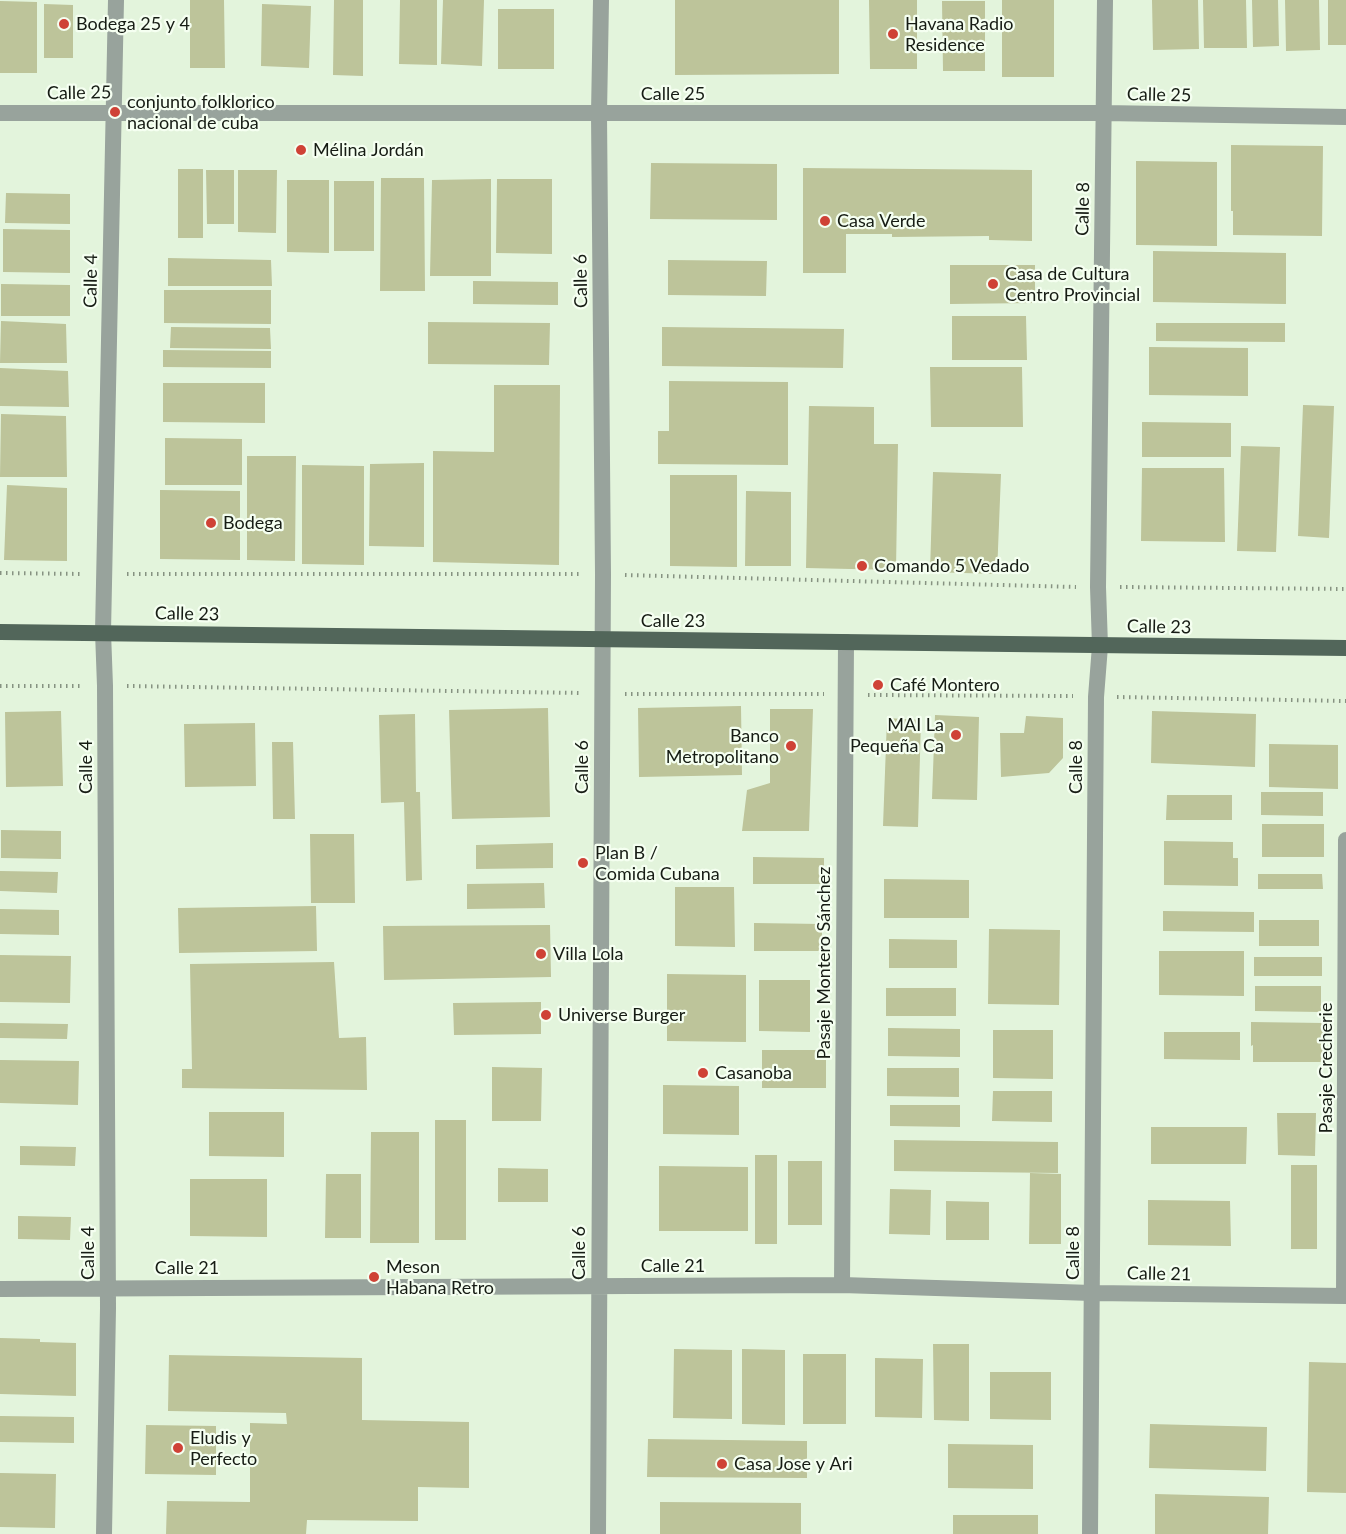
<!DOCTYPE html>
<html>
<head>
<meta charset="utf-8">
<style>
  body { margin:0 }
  canvas { display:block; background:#e3f4dc }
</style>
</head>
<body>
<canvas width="1346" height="1534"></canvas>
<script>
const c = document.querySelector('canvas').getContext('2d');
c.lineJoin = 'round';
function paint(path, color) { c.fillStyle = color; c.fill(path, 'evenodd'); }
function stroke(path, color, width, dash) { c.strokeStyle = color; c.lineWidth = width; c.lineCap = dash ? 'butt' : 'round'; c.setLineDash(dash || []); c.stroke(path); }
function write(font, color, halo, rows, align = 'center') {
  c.font = font + ' Lato,sans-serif'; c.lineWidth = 4.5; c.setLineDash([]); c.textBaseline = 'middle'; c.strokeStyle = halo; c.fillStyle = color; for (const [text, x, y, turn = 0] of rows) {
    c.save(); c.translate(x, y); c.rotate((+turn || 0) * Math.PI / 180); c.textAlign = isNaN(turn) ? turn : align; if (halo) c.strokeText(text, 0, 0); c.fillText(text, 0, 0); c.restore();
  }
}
paint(new Path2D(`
  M190,0H224L225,68H190Z
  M334,0H363V76L333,75Z
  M400,0H437V65L399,64Z
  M443,0H484L482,66L441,64Z
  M675,0H839V74L675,75Z
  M869,0H917V69H870Z
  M1002,0H1054V77H1002Z
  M1152,0H1198L1199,49L1153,50Z
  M1203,0H1246L1247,48H1204Z
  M1252,0H1278L1279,46L1253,47Z
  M1285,0H1319L1320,50L1286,51Z
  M1328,0H1346V45H1328Z
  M0,1L37,2V73H0Z
  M942,1H985V71H943Z
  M44,4L73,5V58H44Z
  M262,4L311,6L309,68L261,66Z
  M498,9H554V69H498Z
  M1231,145L1323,146L1322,236L1233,235V211H1231Z
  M1136,161L1217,162V246L1136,245Z
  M651,163L777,164V220L650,219Z
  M803,168L1032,170V241L989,240V236L892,237V234H846V273H803Z
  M178,169H203V238H178Z
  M206,170H234V224H207Z
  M238,170H277L276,233L238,232Z
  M381,178H424L425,291H380Z
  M491,179V276H430L432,180Z
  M497,179H552V254L496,253Z
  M287,180H329V253L287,252Z
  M334,181H374V251H334Z
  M6,193L70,194V224L5,223Z
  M3,229L70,230V273L3,272Z
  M1153,251L1286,253V304L1153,302Z
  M168,258L271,260L272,286H168Z
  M668,260L767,261L766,296L668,295Z
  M950,265H1035V303L950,304Z
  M473,281L558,282V305L473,304Z
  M1,284L70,285V316H1Z
  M164,290H271V324L164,323Z
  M952,316H1026L1027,360H952Z
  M1,321L66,324L67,363H0Z
  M428,322L550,323L549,365L428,364Z
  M1156,323H1285V342L1156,341Z
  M171,327L270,328L271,349L170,348Z
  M662,327L844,329L843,368L662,366Z
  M1149,347L1248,348V396L1149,395Z
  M163,350L271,351V368L163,367Z
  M930,367H1022L1023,427H931Z
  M0,368L68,371L69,407L0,406Z
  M669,381L788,382V465L658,464V431H669Z
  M163,383H265V423L163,422Z
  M494,385H560L559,565L433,562V451L494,452Z
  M1303,405L1334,406L1329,538L1298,536Z
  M809,406L874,407V444H898L896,570L806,568Z
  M1,414L66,416L67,477H0Z
  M1142,422L1231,423V457H1142Z
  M165,438L242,439V485H165Z
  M1241,446L1280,447L1276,552L1237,551Z
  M247,456H296L295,561L247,560Z
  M424,463V547L369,546L370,464Z
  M302,465L364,466V565L302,564Z
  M1142,468H1224L1225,542L1141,541Z
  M933,472L1001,474L997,574L930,572Z
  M670,475H737V567L670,566Z
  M7,485L67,488V561L4,560Z
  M160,490L240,491V560L160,559Z
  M746,491L791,492V566H745Z
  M741,706L742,775L639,777L638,708Z
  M548,708L550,817L452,819L449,710Z
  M770,709H813L809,831H742L747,790L770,783Z
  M61,711L63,786L6,787L5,712Z
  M1152,711L1256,714L1255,767L1151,763Z
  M415,714L416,792H420L422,880L406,881L404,802L381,803L379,715Z
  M935,715L979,717L977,800L932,799Z
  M1026,716L1063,718V758L1049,773L1001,777L1000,733H1024Z
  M887,718L921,720L918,827L883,826Z
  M255,723L256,786L185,787L184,724Z
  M272,742H293L295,819H273Z
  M1269,744L1338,745V789L1269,787Z
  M1261,792H1323V816L1261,815Z
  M1167,795H1232V820H1166Z
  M1262,824H1324V857H1262Z
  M1,830L61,831V859L1,858Z
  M310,834H354L355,903H311Z
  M1164,841L1233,842V858H1238V886L1164,885Z
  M553,843V868L476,869V845Z
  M753,857L824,858V884H753Z
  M0,871L58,872L57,893L0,891Z
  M1258,874H1322L1323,889H1258Z
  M884,879L969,880V918H884Z
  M544,883L545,908L467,909V884Z
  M675,887H734L735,947L675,946Z
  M316,906L317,951L179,953L178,908Z
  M0,909L59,910V935L0,934Z
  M1163,911L1254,912V932L1163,931Z
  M1259,920H1319V946H1259Z
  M754,923L822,924V951H754Z
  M550,925L551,977L384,980L383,926Z
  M989,929L1060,930L1059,1005L988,1004Z
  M889,939L957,940V968H889Z
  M1159,951H1244V996L1159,995Z
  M0,955L71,956L70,1003L0,1002Z
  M1254,957H1322V976H1254Z
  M334,962L339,1038L366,1037L367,1090L182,1088V1069H192L190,964Z
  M667,974L746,975V1042L667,1041Z
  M759,980H810V1032L759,1031Z
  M1255,986H1321V1012L1255,1011Z
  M886,988H956V1016H886Z
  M541,1002V1034L454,1035L453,1003Z
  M1251,1022L1324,1023V1062H1253V1045L1251,1046Z
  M0,1023L68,1024L67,1039L0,1038Z
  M888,1028L960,1029V1057L888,1056Z
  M993,1030H1053V1079L993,1078Z
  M1164,1032H1240V1060L1164,1059Z
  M762,1050H826V1088H762Z
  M0,1060L79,1061L78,1105L0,1103Z
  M492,1067L542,1068L541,1121H492Z
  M887,1068H959V1097L887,1096Z
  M663,1085L739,1086V1135L663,1134Z
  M993,1091H1052V1122L992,1121Z
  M890,1105H960V1127L890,1126Z
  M209,1112H284V1157L209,1156Z
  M1277,1113H1316L1315,1156L1278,1155Z
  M435,1120H466V1240H435Z
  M1151,1127H1247L1246,1164H1151Z
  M371,1132H419V1243H370Z
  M894,1140L1058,1142V1173L894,1171Z
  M20,1146L76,1147L75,1166L20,1165Z
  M755,1155H777V1244H755Z
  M788,1161H822V1225H788Z
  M1291,1165H1317V1249H1291Z
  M659,1166L748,1167V1231H659Z
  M498,1168L548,1169V1202H498Z
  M1030,1173L1061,1174V1244H1029Z
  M326,1174H361V1238H325Z
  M190,1179H267V1237L190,1236Z
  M890,1189L931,1190L930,1235L889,1234Z
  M1148,1200L1230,1201L1231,1246L1148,1245Z
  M946,1201L989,1202V1240H946Z
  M18,1216L71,1217L70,1240L18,1239Z
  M0,1338L40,1339V1342L76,1343V1396L0,1394Z
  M933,1344H969V1421L934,1420Z
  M674,1349L732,1350V1419L673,1418Z
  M742,1349L785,1350V1425L742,1424Z
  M803,1354H846V1424H803Z
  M169,1355L362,1358V1420L469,1422V1488L418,1487V1521L307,1520L306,1534H166L167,1501L250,1502V1423L287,1424L286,1413L168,1411Z
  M875,1358L923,1359L922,1418L875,1417Z
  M1309,1362L1346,1363V1493L1307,1492Z
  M990,1372H1051V1420L990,1419Z
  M0,1416L74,1417V1443L0,1442Z
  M1150,1424L1267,1427L1266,1471L1149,1468Z
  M146,1425L216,1426V1475L145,1474Z
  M648,1439L807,1441V1478L647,1477Z
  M948,1444L1033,1445V1489L948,1488Z
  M0,1473L56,1474L55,1528L0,1527Z
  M1155,1494L1269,1497L1268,1534H1155Z
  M660,1502L801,1503V1534H660Z
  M953,1515H1038V1534H953Z`), '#bdc49a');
stroke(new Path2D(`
  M0,573L83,574
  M127,574H581
  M625,575L1076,587
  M1120,587L1346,589
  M0,686H83
  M127,686L581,693
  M625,694H824
  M868,695L1073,696
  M1117,697L1346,701`), '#869281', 4, [1.5, 4.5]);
stroke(new Path2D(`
  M0,113H1104L1346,117
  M842,1285L846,642
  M0,1289L842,1285L1092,1293L1346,1296
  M1344,1296L1346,840
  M104,1534L108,1308L105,686L103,632L116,0
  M598,1534L603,574L599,114L601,0
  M1090,1534L1096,697L1100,646L1098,587L1105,0`), '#98a39c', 16);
stroke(new Path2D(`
  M0,632L1346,648`), '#52665a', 16);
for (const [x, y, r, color] of [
  [64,24,6,"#cf4236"],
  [893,34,6,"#cf4236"],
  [115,112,6,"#cf4236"],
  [301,150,6,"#cf4236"],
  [825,221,6,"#cf4236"],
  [993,284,6,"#cf4236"],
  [211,523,6,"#cf4236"],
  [862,566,6,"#cf4236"],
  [878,685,6,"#cf4236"],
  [956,735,6,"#cf4236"],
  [791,746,6,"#cf4236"],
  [583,863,6,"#cf4236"],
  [541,954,6,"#cf4236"],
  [546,1015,6,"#cf4236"],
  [703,1073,6,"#cf4236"],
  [374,1277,6,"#cf4236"],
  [178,1448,6,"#cf4236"],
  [722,1464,6,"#cf4236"]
]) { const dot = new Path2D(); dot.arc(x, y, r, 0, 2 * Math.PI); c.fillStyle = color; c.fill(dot); stroke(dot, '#f5fff1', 2); }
write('18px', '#161c14', '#f5fff1', [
  ["Bodega 25 y 4",76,24],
  ["Havana Radio",905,24],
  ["Residence",905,45],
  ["conjunto folklorico",127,102],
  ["nacional de cuba",127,123],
  ["Mélina Jordán",313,150],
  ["Casa Verde",837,221],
  ["Casa de Cultura",1005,274],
  ["Centro Provincial",1005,295],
  ["Bodega",223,523],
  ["Comando 5 Vedado",874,566],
  ["Café Montero",890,685],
  ["MAI La",944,725,"right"],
  ["Pequeña Ca",944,746,"right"],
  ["Banco",779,736,"right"],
  ["Metropolitano",779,757,"right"],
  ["Plan B /",595,853],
  ["Comida Cubana",595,874],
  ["Villa Lola",553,954],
  ["Universe Burger",558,1015],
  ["Casanoba",715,1073],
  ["Meson",386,1267],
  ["Habana Retro",386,1288],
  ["Eludis y",190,1438],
  ["Perfecto",190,1459],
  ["Casa Jose y Ari",734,1464]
], 'left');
write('18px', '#161c14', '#f5fff1', [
  ["Calle 25",79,93,-1],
  ["Calle 25",673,94],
  ["Calle 25",1159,95,1],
  ["Calle 8",1083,209,-89],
  ["Calle 4",91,281,-89],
  ["Calle 6",581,281,-91],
  ["Calle 23",187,614,1],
  ["Calle 23",673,621],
  ["Calle 23",1159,627,1],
  ["Calle 4",86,767,-90],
  ["Calle 6",582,767,-90],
  ["Calle 8",1076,767,-90],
  ["Pasaje Montero Sánchez",824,963,-90],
  ["Pasaje Crecherie",1326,1068,-90],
  ["Calle 4",88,1253,-90],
  ["Calle 6",579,1253,-90],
  ["Calle 8",1073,1253,-90],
  ["Calle 21",673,1266],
  ["Calle 21",187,1268],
  ["Calle 21",1159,1274,1]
]);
</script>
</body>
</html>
